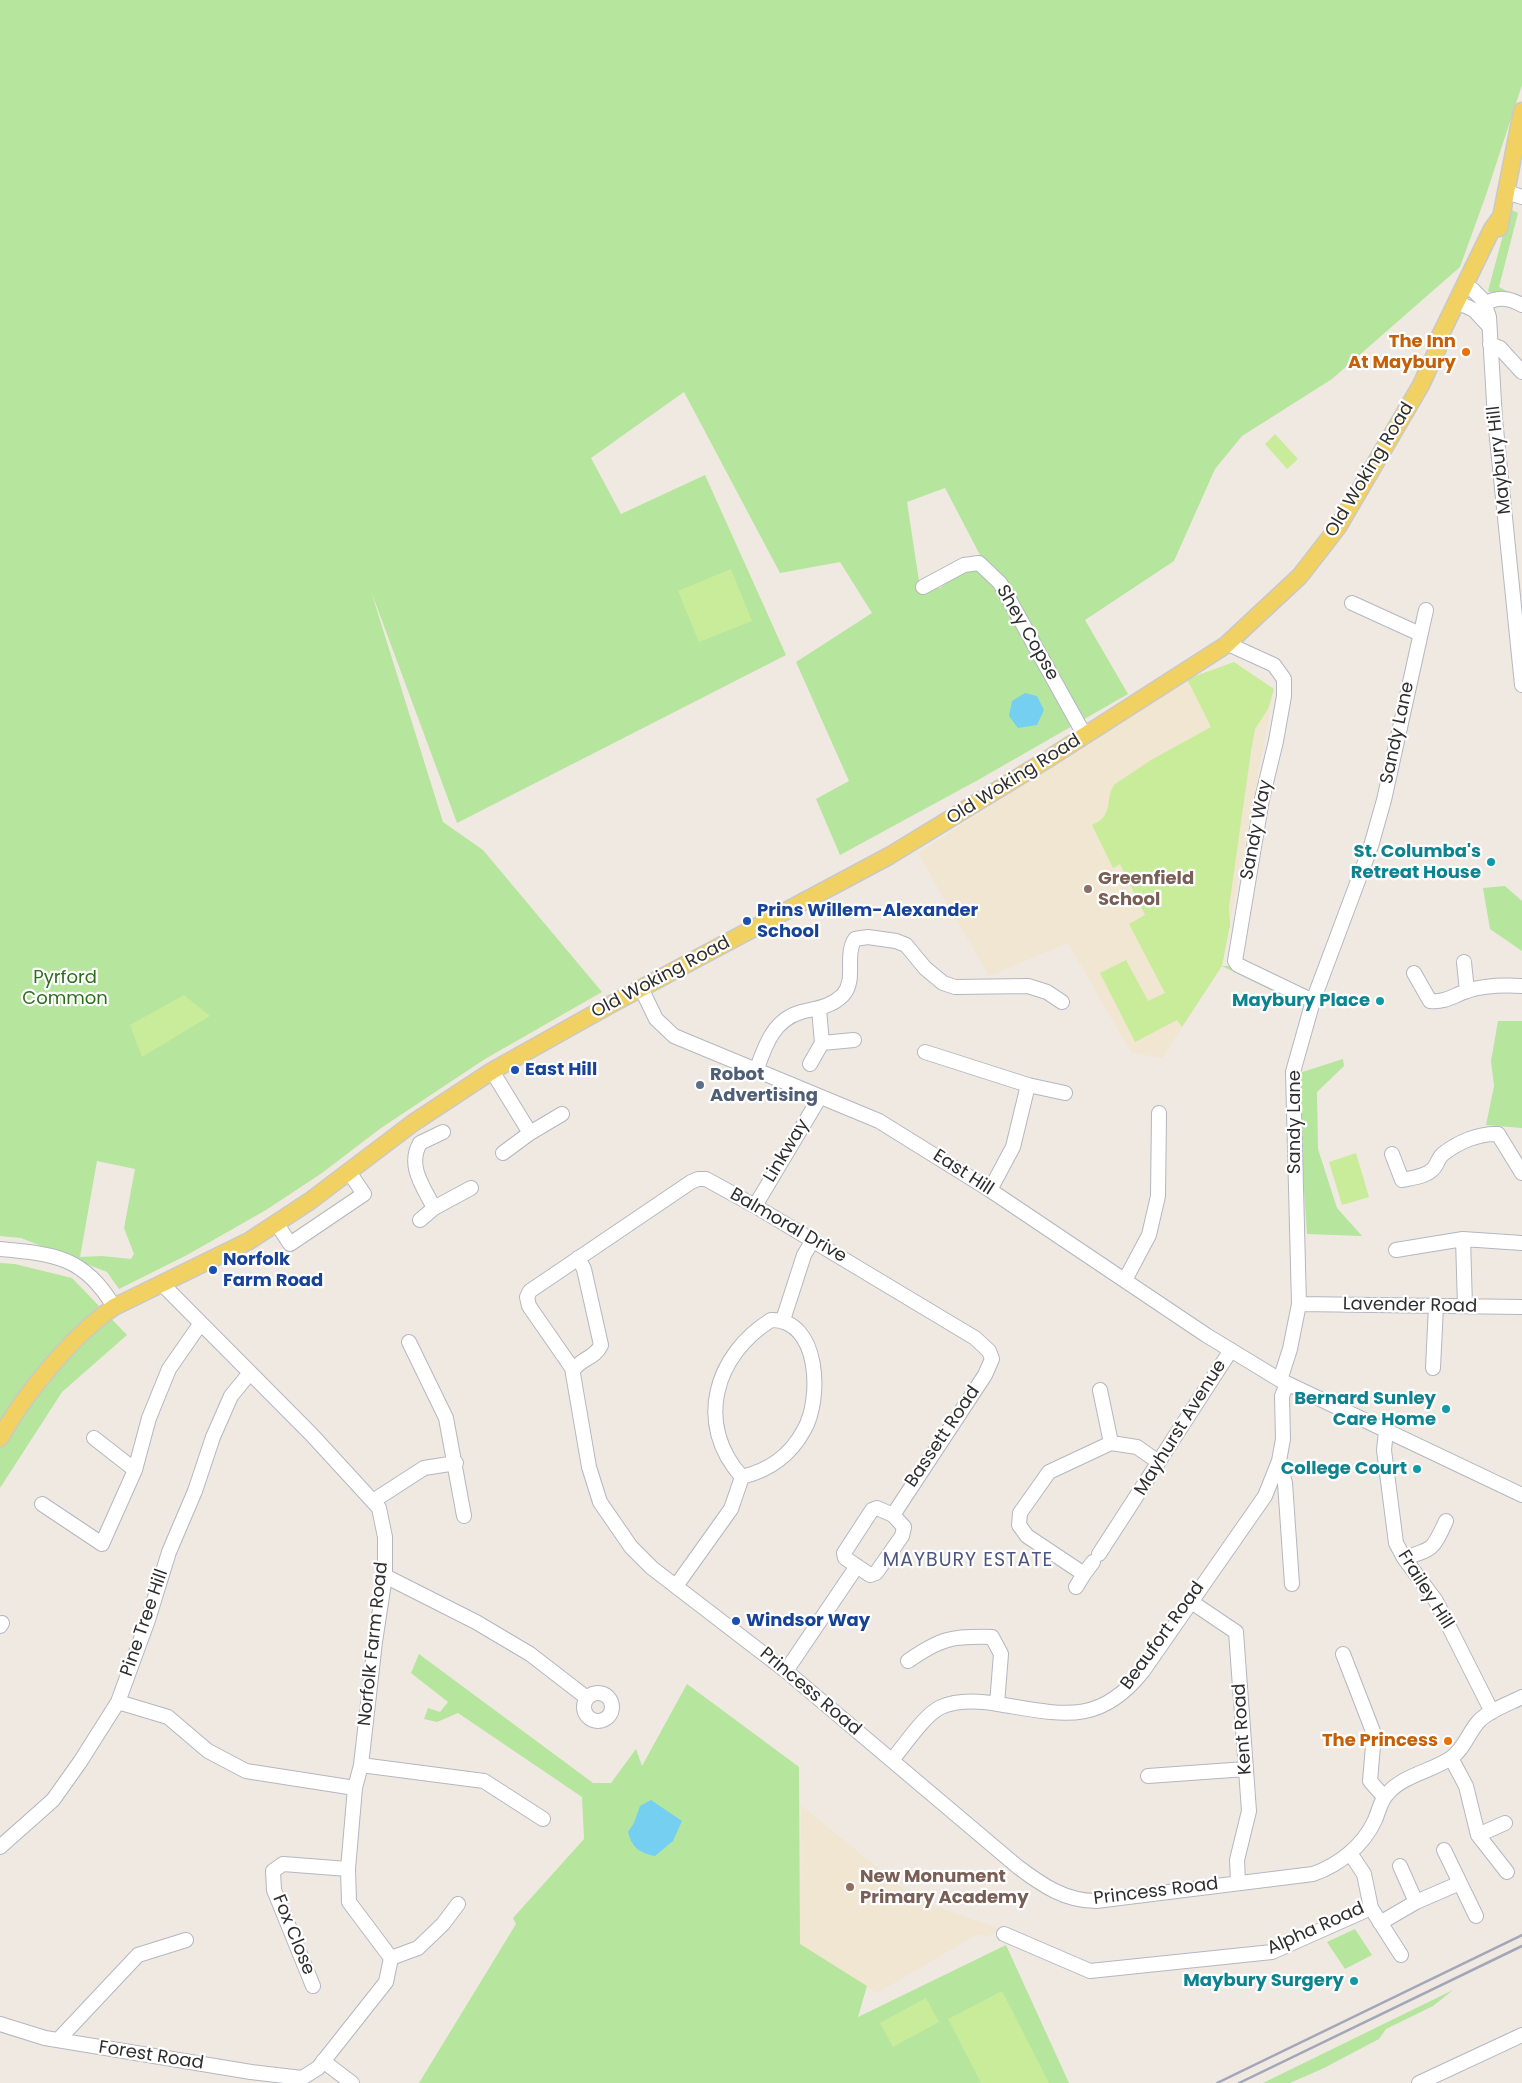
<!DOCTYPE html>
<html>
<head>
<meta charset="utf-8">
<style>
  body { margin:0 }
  canvas { display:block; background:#efe9e1 }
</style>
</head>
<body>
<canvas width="1522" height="2083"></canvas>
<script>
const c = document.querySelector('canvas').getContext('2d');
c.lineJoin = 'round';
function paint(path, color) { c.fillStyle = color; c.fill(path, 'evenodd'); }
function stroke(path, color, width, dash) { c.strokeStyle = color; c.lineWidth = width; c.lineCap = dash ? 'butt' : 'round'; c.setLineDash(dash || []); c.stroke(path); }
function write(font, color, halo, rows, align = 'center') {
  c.font = font + ' Poppins,sans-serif'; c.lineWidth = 4.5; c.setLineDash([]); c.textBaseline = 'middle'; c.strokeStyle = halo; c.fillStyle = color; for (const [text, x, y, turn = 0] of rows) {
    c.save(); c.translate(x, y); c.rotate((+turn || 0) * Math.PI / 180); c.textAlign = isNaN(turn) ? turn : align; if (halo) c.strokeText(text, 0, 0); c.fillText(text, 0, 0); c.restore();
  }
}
paint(new Path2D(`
  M1234,662L1274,689L1222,966L1162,1058L1131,1052L1068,943L989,976L918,853L1143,708L1179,682Z
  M801,1805L916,1900L1003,1930L987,1936L976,1935L877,1993L800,1944Z`), '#f0e6d1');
paint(new Path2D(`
  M0,0H1522V85L1486,195L1460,267L1332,379L1242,436L1215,469L1174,561L1085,620L1128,694L978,780L840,855L816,799L849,781L796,662L872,613L840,562L780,573L684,392L591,458L621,514L705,475L786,655L457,823L371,591L443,822L483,850L602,992L485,1059L381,1128L322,1173L266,1210L187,1255L119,1289L107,1272L21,1238L0,1236ZM945,488L980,555L940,588L919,581L907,502ZM97,1161L135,1169L124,1228L134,1254L131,1259L102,1256L80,1257Z
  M1510,209L1518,213L1499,287L1522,299V312L1488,291Z
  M1505,886L1522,901V951L1490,929L1483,888Z
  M1222,966H1234L1303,1000L1305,1007Z
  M1498,1021H1522V1128L1486,1125L1494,1086L1491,1061Z
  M1343,1059L1344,1066L1317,1092L1318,1149L1337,1208L1362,1236L1307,1234L1296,1074Z
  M0,1263L15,1264L72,1278L127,1335L62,1392L0,1488Z
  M419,1654L593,1783H611L636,1749L642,1766L687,1684L799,1767L800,1944L867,1986L858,2017L1006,1945L1069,2083H419L516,1924L513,1918L584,1839L582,1797L458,1713L437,1722L424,1719L428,1708L440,1712L448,1702L411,1673Z
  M1355,1929L1372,1955L1345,1969L1327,1942Z
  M1453,1990L1433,2006L1386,2029L1379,2039L1324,2068L1290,2083H1263Z`), '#b6e59e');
paint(new Path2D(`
  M1275,434L1298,459L1287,469L1265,444Z
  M731,569L752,621L699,642L678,591Z
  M1234,662L1274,689L1268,709L1255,729L1251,751L1229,907L1230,925L1222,966L1182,1027L1177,1020L1135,1042L1100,973L1126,960L1148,1001L1165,993L1129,924L1145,915L1120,864L1113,868L1092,825C1116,815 1103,799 1115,784L1151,760L1211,727L1187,679Z
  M184,995L210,1016L142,1057L130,1025Z
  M1356,1153L1369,1197L1342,1205L1329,1162Z
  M1002,1991L1049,2083H981L948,2019Z
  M926,1998L939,2022L893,2047L880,2023Z`), '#c9ec9a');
paint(new Path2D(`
  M1025,693L1037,696L1044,710L1037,725L1018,728L1009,716L1012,701Z
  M651,1800L682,1821L673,1841L655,1856C640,1853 632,1848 628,1832L634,1823L640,1806Z`), '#75cff0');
const minor = new Path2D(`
  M1507,192L1522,197
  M1465,285L1473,290L1483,300L1489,317L1495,419L1522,685
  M1457,302L1474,310L1488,325
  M1485,304C1498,296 1509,298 1522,305
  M1490,344L1500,348L1522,372
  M923,587L964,565L979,563L1000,583L1085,736
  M1352,603L1420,634
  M1228,644L1274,665L1284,679V696L1276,741L1262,799L1235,961L1238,965L1313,1001
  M1464,962L1467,991
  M1414,973L1430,1001C1445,1003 1454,995 1467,991C1485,985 1504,985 1522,986
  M641,988L656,1019L674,1036L879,1121L990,1190L1206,1335L1280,1380L1522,1495
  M822,1043L854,1040
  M925,1052L1028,1085
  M810,1064L822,1043L819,1009
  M492,1071L530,1133
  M756,1071C765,1046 773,1020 801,1012C817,1008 831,1007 843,995C857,979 844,956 855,939L868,937L896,941L906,945L925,968L943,983L955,987L1028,986L1047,992L1062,1002
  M420,1143C407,1166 423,1186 434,1208
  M420,1143L443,1132
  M503,1153L530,1133L562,1114
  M1392,1154L1402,1180C1411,1178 1424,1177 1432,1170C1437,1166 1438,1158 1443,1154C1458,1142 1479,1133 1498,1134L1522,1173
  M990,1190L1013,1147L1028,1085L1065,1093
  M755,1206L820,1097
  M420,1220L434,1208L471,1188
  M277,1224L290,1244L364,1194L349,1172
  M1463,1239L1522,1243
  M0,1249C55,1254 85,1257 114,1307
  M1396,1250L1463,1239L1465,1306
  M1125,1280L1149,1235L1158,1196L1159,1113
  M162,1284L312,1435L379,1508L385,1537V1576L375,1642L361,1765L355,1788L348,1869L349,1902L391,1958
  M1299,1304L1522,1307
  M771,1320C820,1319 822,1399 804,1430C790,1456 770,1470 742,1477C694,1424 715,1355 771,1320Z
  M783,1320L804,1255L813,1240
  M409,1342L446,1418L464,1516
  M1433,1368L1436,1306
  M573,1371C580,1358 595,1359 601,1345L584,1269L578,1258
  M1280,1380L1290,1349L1299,1304L1293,1072L1313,1001L1371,846L1384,800L1426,610
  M1287,1384L1282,1396L1283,1439L1279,1461L1285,1483L1292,1584
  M1100,1390L1111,1443
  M1386,1431L1384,1450L1396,1543L1404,1558L1436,1601L1492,1712
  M94,1438L135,1470
  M373,1501L424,1468L456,1463
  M42,1504L102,1544L135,1470L149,1418L169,1369L201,1323
  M877,1508L893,1515L904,1527L902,1536L876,1573L870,1575L845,1558L844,1553L872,1510Z
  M893,1515L985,1375L992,1359L989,1351L975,1338L755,1206L706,1179H698L691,1182L530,1291L527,1297L529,1306L572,1368L589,1467L600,1502L631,1547L652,1568L786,1671L1018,1867C1042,1885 1065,1901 1096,1901L1313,1874C1339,1865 1363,1846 1375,1820C1379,1811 1380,1801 1388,1793C1404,1775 1432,1771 1451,1758C1465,1748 1468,1733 1479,1721C1490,1710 1508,1704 1522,1697
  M1099,1554L1231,1350
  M1404,1558C1434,1549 1433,1549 1446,1521
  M1093,1562L1084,1574L1027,1536L1019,1525L1020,1513L1049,1472L1111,1443L1137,1447L1157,1461
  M385,1576L476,1622L530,1654L587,1698
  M676,1586L731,1509L742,1477
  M1076,1587L1084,1574
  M1190,1601L1236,1632L1249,1811L1237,1860L1238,1882
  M0,1626L2,1623
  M1343,1654L1374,1734L1370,1781L1384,1797
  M908,1661C941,1638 952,1636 992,1637L1001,1654L997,1704
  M786,1671L857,1566
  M584 1707a14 14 0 1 1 28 0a14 14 0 1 1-28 0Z
  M118,1702L168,1717L208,1751L246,1771L355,1788
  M1451,1758L1466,1786L1478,1835L1507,1872
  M892,1760C904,1746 925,1714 941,1707C959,1699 980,1701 998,1704C1060,1714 1099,1727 1143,1671L1265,1496L1279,1461
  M361,1765L484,1781L543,1819
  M1148,1776L1246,1769
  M1478,1835L1505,1823
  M0,1847L53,1800L80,1762L118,1702L148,1620L169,1552L195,1491L213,1437L231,1396L249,1374
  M1444,1850L1476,1916
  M1350,1853L1364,1874L1371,1908L1401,1955
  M1400,1866L1416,1902
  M1380,1923L1416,1902L1460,1883
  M1004,1934L1090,1971L1272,1952L1371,1908
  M391,1958L418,1948L443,1924L458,1904
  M313,1986L274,1890L273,1871L283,1864L348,1869
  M0,2024L45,2038L251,2072L302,2078L318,2068L386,1982L391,1958
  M58,2040L138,1955L186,1940
  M323,2061L352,2083
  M1419,2083L1522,2035`);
const major = new Path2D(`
  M1499,228L1522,111
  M0,1438C25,1393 72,1336 114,1307L249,1241L310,1201L413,1123L492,1071L608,1006L889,856L1048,759L1226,645L1300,576L1338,527L1421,385L1438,348V340L1492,229L1500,218`);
stroke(minor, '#b4b7c1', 16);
stroke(major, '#c9c9c9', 19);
stroke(minor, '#fff', 14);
stroke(major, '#f2d163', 16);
stroke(new Path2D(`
  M1217,2083L1522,1935
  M1239,2083L1522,1946`), '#a3a6b8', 2.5);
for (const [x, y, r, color] of [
  [1466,352,5,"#e8710a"],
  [1491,862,5,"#0f9aa8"],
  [1088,889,5,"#8d6e63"],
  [747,921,5,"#1a4fb4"],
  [1380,1001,5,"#0f9aa8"],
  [515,1070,5,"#1a4fb4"],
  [700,1085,5,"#5c6f8a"],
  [213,1270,5,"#1a4fb4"],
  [1446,1409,5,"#0f9aa8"],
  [1417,1469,5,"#0f9aa8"],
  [736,1621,5,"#1a4fb4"],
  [1448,1741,5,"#e8710a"],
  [850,1887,5,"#8d6e63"],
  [1354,1981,5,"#0f9aa8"]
]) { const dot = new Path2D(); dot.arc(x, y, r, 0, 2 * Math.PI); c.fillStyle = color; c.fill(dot); stroke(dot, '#fff', 2); }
write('bold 18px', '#c56008', '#fff', [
  ["The Inn",1456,342],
  ["At Maybury",1456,363],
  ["The Princess",1438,1741]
], 'right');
write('18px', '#2e2e2e', '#fff', [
  ["Maybury Hill",1500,460,-96],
  ["Old Woking Road",1370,470,-59],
  ["Shey Copse",1027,633,60],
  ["Sandy Lane",1398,733,-78],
  ["Old Woking Road",1014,780,-32],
  ["Sandy Way",1257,830,-79],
  ["Old Woking Road",661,978,-28],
  ["Sandy Lane",1295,1122,-90],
  ["Linkway",787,1151,-59],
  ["East Hill",963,1173,33],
  ["Balmoral Drive",788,1226,30],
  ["Lavender Road",1410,1306,1],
  ["Mayhurst Avenue",1181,1428,-58],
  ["Bassett Road",943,1437,-56],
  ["Frailey Hill",1425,1590,58],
  ["Pine Tree Hill",145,1623,-71],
  ["Beaufort Road",1163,1636,-54],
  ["Norfolk Farm Road",374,1644,-84],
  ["Princess Road",810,1692,40],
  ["Kent Road",1243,1729,-94],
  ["Princess Road",1156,1892,-7],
  ["Alpha Road",1316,1929,-24],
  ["Fox Close",293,1935,68],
  ["Forest Road",151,2056,9]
]);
write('bold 18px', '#0d838f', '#fff', [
  ["St. Columba's",1481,852],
  ["Retreat House",1481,873],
  ["Maybury Place",1370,1001],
  ["Bernard Sunley",1436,1399],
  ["Care Home",1436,1420],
  ["College Court",1407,1469],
  ["Maybury Surgery",1344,1981]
], 'right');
write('bold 18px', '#785e54', '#fff', [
  ["Greenfield",1098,879],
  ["School",1098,900],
  ["New Monument",860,1877],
  ["Primary Academy",860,1898]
], 'left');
write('bold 18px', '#164399', '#fff', [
  ["Prins Willem-Alexander",757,911],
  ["School",757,932],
  ["East Hill",525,1070],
  ["Norfolk",223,1260],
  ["Farm Road",223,1281],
  ["Windsor Way",746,1621]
], 'left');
write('18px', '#2c6e1b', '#fff', [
  ["Pyrford",65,978],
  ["Common",65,999]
]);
write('bold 18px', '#4e5e75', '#fff', [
  ["Robot",710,1075],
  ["Advertising",710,1096]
], 'left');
c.letterSpacing = '1px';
write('19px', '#4d5680', '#fff', [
  ["MAYBURY ESTATE",968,1561]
]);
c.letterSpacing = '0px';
</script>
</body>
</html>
